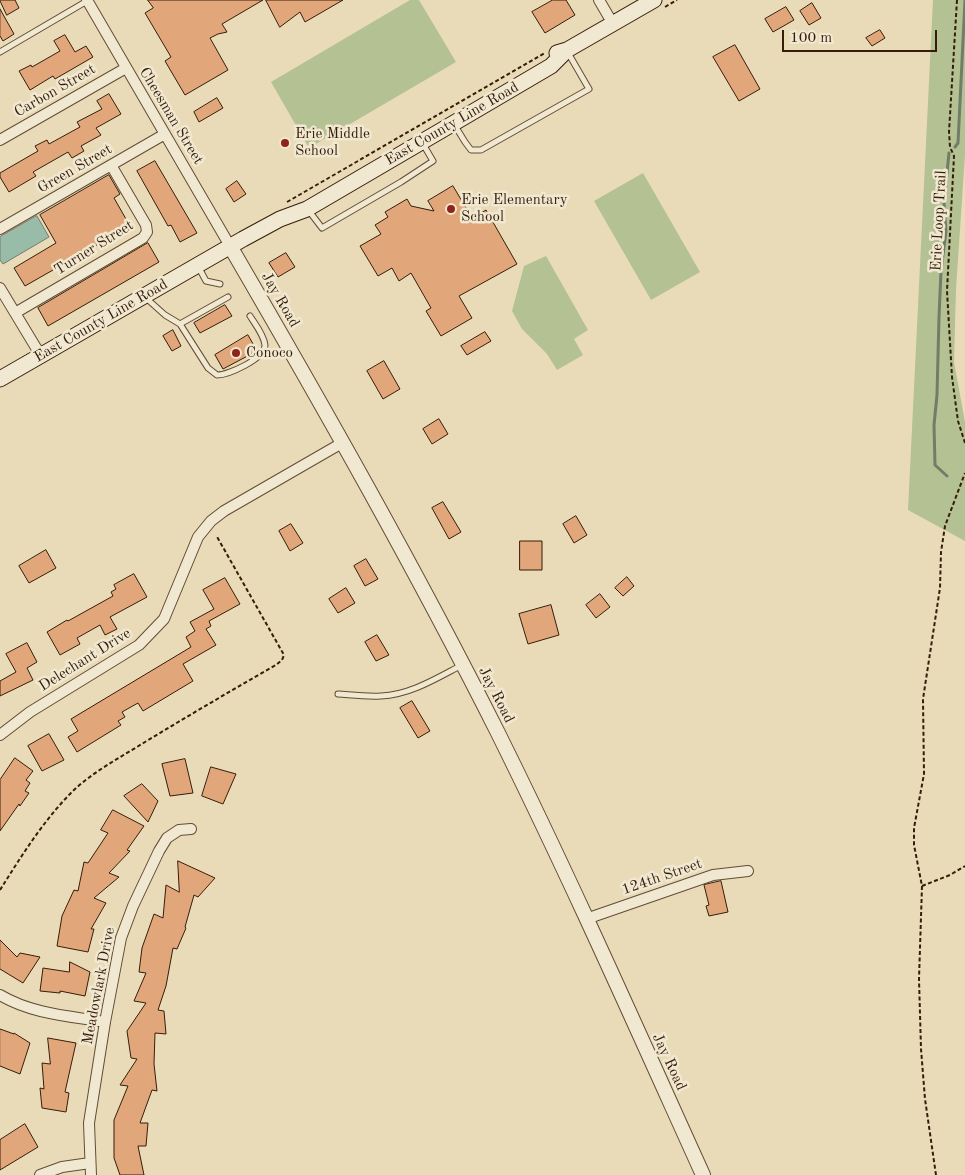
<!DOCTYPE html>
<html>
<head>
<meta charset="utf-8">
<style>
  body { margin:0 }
  #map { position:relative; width:965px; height:1175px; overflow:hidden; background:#eadbb8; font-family:"Old Standard TT",serif }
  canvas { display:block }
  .scale { position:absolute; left:782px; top:30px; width:155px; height:22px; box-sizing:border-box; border:2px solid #351d0a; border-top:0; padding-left:6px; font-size:15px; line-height:18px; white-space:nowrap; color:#351d0a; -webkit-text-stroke:4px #f1e8d1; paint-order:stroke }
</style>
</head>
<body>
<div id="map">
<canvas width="965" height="1175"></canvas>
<div class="scale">100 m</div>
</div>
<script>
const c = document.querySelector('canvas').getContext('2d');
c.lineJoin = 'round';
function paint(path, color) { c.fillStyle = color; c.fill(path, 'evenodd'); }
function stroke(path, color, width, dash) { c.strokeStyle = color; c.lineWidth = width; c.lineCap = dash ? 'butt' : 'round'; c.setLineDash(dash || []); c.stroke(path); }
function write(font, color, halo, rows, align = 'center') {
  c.font = font + ' "Old Standard TT",serif'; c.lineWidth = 5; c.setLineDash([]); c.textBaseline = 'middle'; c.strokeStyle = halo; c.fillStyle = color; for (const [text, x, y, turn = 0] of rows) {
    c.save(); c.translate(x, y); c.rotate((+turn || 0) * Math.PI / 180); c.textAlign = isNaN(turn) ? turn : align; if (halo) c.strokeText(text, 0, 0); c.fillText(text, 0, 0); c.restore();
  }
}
paint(new Path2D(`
  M410,0H419L456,62L309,148L271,82Z
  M933,0H965V155L956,289L954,362L965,422V541L908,510Z
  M643,173L700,272L651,300L594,201Z
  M546,256L588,330L574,339L583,355L557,370L547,354L522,329L512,311L524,266Z`), '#b4c192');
const water = new Path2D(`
  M37,216L49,237L3,264L0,260V237Z`);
paint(water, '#99bca9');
stroke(water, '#717c69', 1);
stroke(new Path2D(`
  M955,147L958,143L965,0
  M947,476L935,465L934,425L937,395L939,317L941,271L946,231L944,203L949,153`), '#717c69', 3);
const building = new Path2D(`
  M0,0H15L19,8L7,15Z
  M148,0H263L222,24L227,32L218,34L210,38L228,70L185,95L165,61L171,57L145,13L153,8Z
  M266,0H343L305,22L300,12L280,27Z
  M553,0H566L575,15L545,33L532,12Z
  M812,3L821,18L809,25L800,11Z
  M786,7L794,20L773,32L765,19Z
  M0,9L14,34L3,41L0,36Z
  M880,30L885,38L872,46L866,38Z
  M65,35L75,52L86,46L93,57L55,79L53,76L30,90L19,71L31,65L32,67L60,51L54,41Z
  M735,45L760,89L739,101L713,57Z
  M109,94L121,114L96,128L101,135L81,146L84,151L72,158L68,152L33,172L36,176L9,192L0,177V173L38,151L35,146L47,140L49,144L80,127L77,122L102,109L97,101Z
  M217,98L223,108L199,122L194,112Z
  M155,161L197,233L180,242L171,225L168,226L137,171Z
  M109,175L120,194L114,198L130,226L25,286L14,268L56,243L40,215Z
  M237,181L246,194L234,202L226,189Z
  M453,186L472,218L486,210L517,264L459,296L472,318L441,336L426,311L431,308L411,273L399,281L392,268L378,276L360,246L381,234L375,225L388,217L385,212L407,199L411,206L434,211L428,201Z
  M148,243L159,262L48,326L38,308Z
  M286,253L295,267L278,277L269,263Z
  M225,305L232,316L200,333L194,323Z
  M173,330L181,346L172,351L163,336Z
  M485,332L491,341L467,355L461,346Z
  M248,335L257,351L223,369L215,355Z
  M384,361L400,389L383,399L367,371Z
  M439,419L448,434L432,444L423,429Z
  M443,502L461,532L449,539L432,508Z
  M576,516L587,535L574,543L563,524Z
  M291,524L303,543L290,551L279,531Z
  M520,541H542V570H520Z
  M46,550L56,568L29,583L19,566Z
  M366,559L378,579L365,586L354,566Z
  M134,574L147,597L110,617L117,629L105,635L100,625L77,638L80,644L60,655L47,632L67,620L68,621L113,596L111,592L116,589L114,585Z
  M627,577L634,586L623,596L615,588Z
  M225,578L240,604L209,621L211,626L206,629L216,645L183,664L193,681L143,711L138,703L122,712L125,717L118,721L121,725L77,752L68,737L78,731L71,719L191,647L186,637L195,631L190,622L214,609L203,590Z
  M346,588L355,603L338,613L329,599Z
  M600,594L610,607L596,618L586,605Z
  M551,605L559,635L528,644L519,614Z
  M377,635L389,655L376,661L365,642Z
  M27,643L37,662L27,668L33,680L0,696V681L16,672L6,654Z
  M412,701L430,731L418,738L400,708Z
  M49,734L64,760L42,771L28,746Z
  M15,758L33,771L26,780L30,783L25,791L29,793L20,806L19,804L0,831V780Z
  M185,759L193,793L170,796L162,764Z
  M211,767L236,774L223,804L202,796Z
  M142,784L158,801L148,822L124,796Z
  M113,810L144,826L127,850L130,851L109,873L119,877L94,898L106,903L91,929H94L88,952L57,946L62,916L74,890L78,891L84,862L88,863L108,833L101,830Z
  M178,861L215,878L198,897L194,895L185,927L186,928L177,949L173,948L166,986L158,1010L164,1011L166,1034L155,1033L154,1064L157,1091L152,1090L140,1123H148L146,1146H138L144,1175H120L114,1158V1120L128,1086L120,1085L137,1059L131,1058L127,1031L146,1003L134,1001L146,973L139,972L142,948L154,914L163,918L166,885L179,892Z
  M721,881L728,912L709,916L706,906L709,905L704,885Z
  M0,940L17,957L20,953L40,957L23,983L0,969Z
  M70,962L90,972L85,996L60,991V993L40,991L43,968L69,972Z
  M0,1029L14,1034V1033L30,1043L20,1074L0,1066Z
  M48,1038L76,1043L65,1092L69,1093L66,1112L42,1108L40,1088L44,1089L42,1063L50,1064Z
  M25,1124L38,1147L0,1170V1140Z`);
paint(building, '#e2a67b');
stroke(building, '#351d0a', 1);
const service = new Path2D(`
  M0,52L87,1
  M454,124L465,142L471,150H481L589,89L567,51
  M309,211L322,228L401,182L433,161L423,144
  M199,268L206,281L220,284
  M146,298L165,315L180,324L208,368L217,375C228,375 265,359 265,345C264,335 255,324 250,316
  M180,324L228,297
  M338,694C352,695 367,697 381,696C410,695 437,678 462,665`);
const minor = new Path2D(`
  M87,0L230,246
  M599,0L613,24
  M0,140L126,68
  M0,229L165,134
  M0,288L41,356
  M15,313L143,238L147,232L146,225L111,165
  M0,735L30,712L139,645L164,619L198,537L211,521L224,511L342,443
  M586,919L713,875L748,871
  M0,995C32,1014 69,1016 105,1022
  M40,1175L62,1167L90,1163
  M91,1175L89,1123L105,1022L121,938L133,906L159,851L167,838L179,830L191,829`);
const tertiary = new Path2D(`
  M230,246C323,406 415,568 498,733C570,878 636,1027 703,1175`);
const secondary = new Path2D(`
  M557,53L567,50L654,0
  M0,379L243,239L280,219L307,209L454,123L551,66L567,50`);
stroke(service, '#624c36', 7);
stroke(minor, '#624c36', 12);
stroke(tertiary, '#624c36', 16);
stroke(secondary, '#351d0a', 17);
stroke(new Path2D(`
  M957,0L949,132L950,147L954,156L947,291L952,377L958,421L965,443
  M665,7L677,0
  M287,202L545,53
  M922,886L950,875L965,866
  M0,890C22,855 45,818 75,789C96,770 121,757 145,742C188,716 232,690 276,665L282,660L284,655L216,535
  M936,1175L925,1099L921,1049L919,979L922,886L914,845V828L924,774L923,699L940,588L941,552L945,526L965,473`), '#351d0a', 2, [4, 2.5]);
stroke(service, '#f1e8d1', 5);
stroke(minor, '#f1e8d1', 10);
stroke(tertiary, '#f1e8d1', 14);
stroke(secondary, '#f1e8d1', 15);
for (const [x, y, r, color] of [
  [285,143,5,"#8f2418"],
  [451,209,5,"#8f2418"],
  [236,353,5,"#8f2418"]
]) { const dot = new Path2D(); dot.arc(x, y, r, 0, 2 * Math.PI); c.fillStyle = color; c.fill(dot); stroke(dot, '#f1e8d1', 2); }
write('15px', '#351d0a', '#f1e8d1', [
  ["Carbon Street",55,91,-30],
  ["Cheesman Street",171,116,59],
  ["East County Line Road",452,124,-30],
  ["Green Street",75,169,-30],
  ["Erie Loop Trail",939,221,-87],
  ["Turner Street",94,248,-32],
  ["Jay Road",280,300,60],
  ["East County Line Road",101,321,-30],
  ["Delechant Drive",85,660,-32],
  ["Jay Road",496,695,63],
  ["124th Street",662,877,-19],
  ["Meadowlark Drive",99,986,-79],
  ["Jay Road",669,1062,65]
]);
write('15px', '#351d0a', '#f1e8d1', [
  ["Erie Middle",295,134],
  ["School",295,151],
  ["Erie Elementary",461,200],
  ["School",461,217],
  ["Conoco",246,353]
], 'left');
</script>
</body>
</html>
